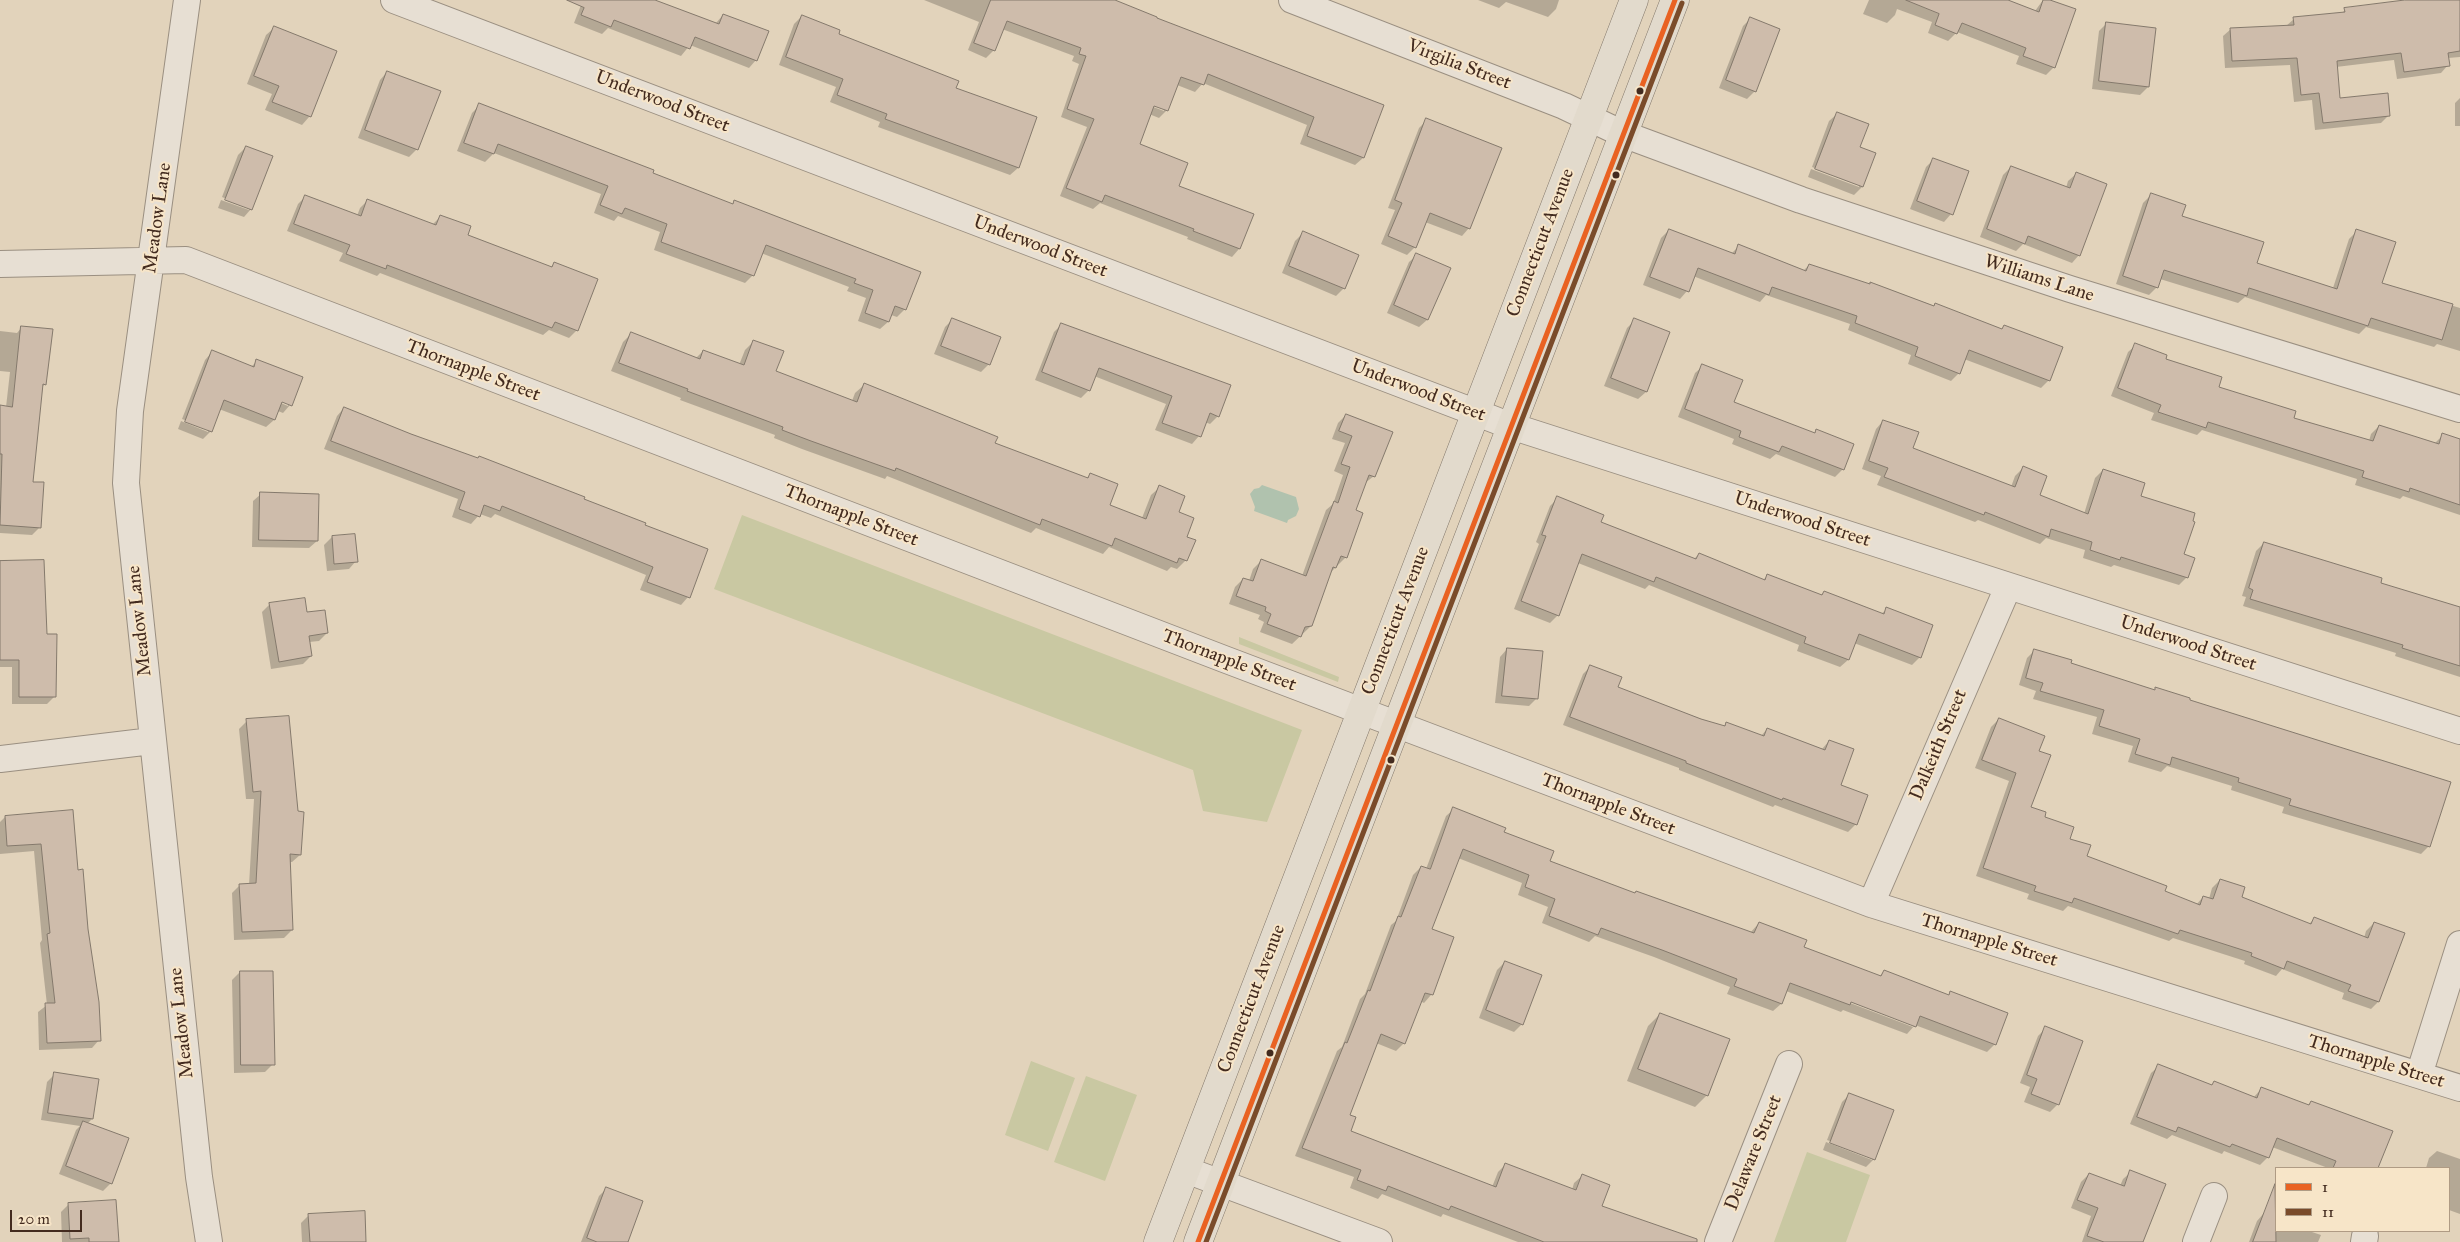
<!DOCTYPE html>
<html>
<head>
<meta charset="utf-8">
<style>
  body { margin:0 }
  #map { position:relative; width:2460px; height:1242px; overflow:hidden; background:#e2d3bb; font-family:"IM FELL Great Primer",serif }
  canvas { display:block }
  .legend { position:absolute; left:2275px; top:1167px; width:175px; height:65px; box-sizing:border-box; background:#f7e5c8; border:1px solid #af9b84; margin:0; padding:6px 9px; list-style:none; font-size:15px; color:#432b1f }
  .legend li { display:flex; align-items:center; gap:10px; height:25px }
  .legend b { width:25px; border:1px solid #af9b84 }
  .scale { position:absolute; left:10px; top:1210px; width:72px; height:22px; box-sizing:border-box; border:2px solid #432b1f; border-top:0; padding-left:6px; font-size:15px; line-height:18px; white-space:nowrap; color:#432b1f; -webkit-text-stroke:4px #f7e5c8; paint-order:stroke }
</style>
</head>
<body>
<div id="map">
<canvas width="2460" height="1242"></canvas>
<ul class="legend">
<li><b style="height:6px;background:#e96222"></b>1</li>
<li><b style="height:6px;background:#7a4b2a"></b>11</li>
</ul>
<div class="scale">20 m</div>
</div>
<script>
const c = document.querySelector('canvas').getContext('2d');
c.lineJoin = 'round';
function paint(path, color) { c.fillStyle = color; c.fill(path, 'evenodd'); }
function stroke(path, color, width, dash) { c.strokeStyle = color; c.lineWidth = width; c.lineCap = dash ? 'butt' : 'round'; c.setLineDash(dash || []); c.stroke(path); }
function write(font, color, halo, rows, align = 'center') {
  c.font = font + ' "IM FELL Great Primer",serif'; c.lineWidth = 4; c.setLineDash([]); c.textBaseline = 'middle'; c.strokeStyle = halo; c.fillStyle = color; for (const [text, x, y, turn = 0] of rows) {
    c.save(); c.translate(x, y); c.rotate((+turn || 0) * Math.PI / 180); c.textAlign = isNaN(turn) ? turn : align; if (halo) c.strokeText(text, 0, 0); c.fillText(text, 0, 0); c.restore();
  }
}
paint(new Path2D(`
  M742,515L1302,730L1267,822L1203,811L1193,770L714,589Z
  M1239,637L1339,677L1338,682L1239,644Z
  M1031,1061L1075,1078L1048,1151L1005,1135Z
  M1086,1076L1137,1095L1105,1181L1054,1162Z
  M1807,1152L1870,1175L1846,1242H1774Z`), '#c9c8a2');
paint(new Path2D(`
  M1262,485L1296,497L1299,509L1296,516L1288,520L1287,523L1254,511L1255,507L1250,494L1254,489L1259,488Z`), '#b0c2ae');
paint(new Path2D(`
  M583,0H652L716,23L723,15L756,60L749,68L690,45L681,56L608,28L602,34L574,23Z
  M924,0H1111L1155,19L1383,106L1363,158L1355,165L1300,144L1307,125L1203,83L1195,92L1177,85L1167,110L1159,118L1149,114L1138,145L1178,186L1252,215L1239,249L1232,257L1187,239L1188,237L1100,203L1093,209L1060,196L1087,127L1061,117L1079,64L1072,61L1074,56L1002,29L994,50L986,58L968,50L979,22ZM1149,102L1164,109V111L1148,105Z
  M1478,0H1559L1556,9L1548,17L1506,2L1499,8Z
  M1869,0H2005L2035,11L2043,0H2047L2054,67L2046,75L2016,64L2019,56L1957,32L1948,41L1928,33L1932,22L1897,9L1895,15L1887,23L1863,14Z
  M2414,0H2460V57L2448,58V65L2441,73L2397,79L2394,60L2336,67L2339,99L2389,115L2381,123L2315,130L2312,100L2294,102L2290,65L2225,68L2223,36L2231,29L2286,26L2294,19L2341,14L2345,10Z
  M802,16L955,89L1036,118L1018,168L1010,175L878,127L880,122L830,102L836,87L779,65L794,24Z
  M1750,19L1755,91L1747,99L1719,88L1743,26Z
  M2107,23L2148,87L2140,95L2092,89L2099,31Z
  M274,28L335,51L309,117L302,125L265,110L272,94L247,84L266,35Z
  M387,72L417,149L409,157L358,138L380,80Z
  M2460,98V126H2455V103Z
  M480,105L732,205L735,202L905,309L897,317L891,315L888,322L880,329L858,321L866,298L847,291L849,287L761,253L753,275L745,283L654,250L660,232L618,216L614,221L594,213L601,194L494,153L485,162L457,151L472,113Z
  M1837,114L1859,147L1874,153L1862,187L1854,195L1808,177L1811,169L1859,187V185L1812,167L1829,121Z
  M1427,120L1469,228L1462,236L1425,222L1415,247L1407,255L1381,244L1395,210L1388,208L1419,128Z
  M246,147L251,209L244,217L218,208L221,200L249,210V208L222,197L238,155Z
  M1934,159L1951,214L1944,222L1910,209L1926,167Z
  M2011,167L2066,188L2068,181L2076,174L2079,255L2072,263L2023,244L2016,251L1980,237L2003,175Z
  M2151,195L2181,217L2256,264L2333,288L2349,239L2357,231L2381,284L2460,308V351L2437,344L2434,347L2366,327L2359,334L2245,297L2238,303L2160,279L2157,287L2149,295L2116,284L2143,203Z
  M306,196L357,216L360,208L368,200L432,225L441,216L466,236L550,268L554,264L577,330L569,338L549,330L543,335L380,273L377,276L339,261L343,253L287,231L298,204Z
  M1669,230L1731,254L1739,246L1803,271L1809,265L1869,285L1871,283L2001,330L2004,326L2049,380L2041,388L1964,359L1959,373L1951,381L1908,364L1911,355L1848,330L1850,324L1766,295L1760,302L1693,276L1687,291L1680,299L1643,285L1661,238Z
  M1303,233L1344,288L1336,296L1282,273L1295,241Z
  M1417,255L1427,320L1419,327L1387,313L1409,262Z
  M953,319L989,364L981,372L934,354L945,327Z
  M1635,320L1646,392L1638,399L1604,386L1627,328Z
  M1062,324L1218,416L1210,424L1205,422L1199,436L1192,444L1155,430L1166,404L1094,376L1089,390L1081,398L1035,380L1054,332Z
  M22,327L45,384L42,387L32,483L39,528L32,535L0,533V407H6L10,372L0,371V331L17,333Z
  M631,334L696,358L703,351L739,365L745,350L753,342L775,372L852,401L855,393L864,385L994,443L1086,479L1090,474L1108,505L1142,518L1151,495L1160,487L1177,512L1186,538V560L1177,569L1171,567L1167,571L1109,547L1103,554L1036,528L1031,533L887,476L885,479L802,449L774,438L775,435L680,400L681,398L611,371L623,342Z
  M2136,345L2217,388L2293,419L2369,441L2371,434L2379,426L2434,444L2443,435L2460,440V515L2403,496L2400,499L2355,485L2357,479L2202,430L2197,435L2151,420L2154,413L2111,396L2128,352Z
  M212,352L251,367L257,361L290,405L283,413L278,411L274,420L266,427L219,409L211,431L203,439L178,429L181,421L208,432V429L182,419L205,360ZM277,399L288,403V406L276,401Z
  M1703,366L1733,403L1814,434L1817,431L1843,469L1835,477L1776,454L1770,459L1732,444L1734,439L1678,417L1695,373Z
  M344,408L707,550L688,597L681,605L640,590L646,575L495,514L491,518L480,514L471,524L452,517L458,499L324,449L337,416Z
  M1346,415L1374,476L1365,483L1354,511L1346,557L1329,574L1311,626L1292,644L1260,632L1264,622L1258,619L1260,615L1229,604L1235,587L1243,579L1249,581L1253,569L1261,561L1302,576L1326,510L1333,504L1343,475L1334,471L1345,443L1332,439L1338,423Z
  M1883,421L1912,449L2011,487L2015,476L2023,468L2038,496L2084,514L2095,478L2103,470L2140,497L2191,522L2183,555L2187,577L2179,585L2114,565L2111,567L2083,558L2085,550L2046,538L2040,544L1978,520L1975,522L1877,485L1881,476L1862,469L1876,429Z
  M261,494L317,541L309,548L252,547L253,501Z
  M1558,498L1600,523L1694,559L1699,554L1763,580L1768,575L1821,595L1824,592L1881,614L1887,609L1920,657L1912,665L1854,643L1848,660L1840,667L1797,651L1799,645L1649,585L1645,589L1578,563L1558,615L1550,623L1514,609L1539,544L1536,542L1550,506Z
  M332,537L356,561L349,569L327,571L324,545Z
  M2264,543L2379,584L2460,608V677L2395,656L2396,653L2243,606L2246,597L2242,596L2256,551Z
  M0,563L46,635L55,696L47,704H12V667H0Z
  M270,604L306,614L327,633L319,641L309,642L311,656L303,664L271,669L262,612Z
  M1507,649L1537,698L1529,706L1495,703L1500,657Z
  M2035,650L2069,664L2154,691L2156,689L2188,701L2429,846L2421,854L2282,813L2284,807L2231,790L2232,786L2167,766L2161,772L2128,762L2133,746L2092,734L2097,717L2033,699L2036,691L2019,685L2027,658Z
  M1591,666L1617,688L1723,727L1727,723L1761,736L1767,729L1822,749L1829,741L1839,786L1856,824L1848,832L1775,805L1773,807L1679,770V768L1563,725L1583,674Z
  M1999,719L2037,752L2029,808L2086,857L2196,905L2203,897L2209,899L2212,888L2220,880L2240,898L2309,924L2314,919L2364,938L2366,931L2374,923L2378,1002L2371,1009L2342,999L2344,993L2282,969L2276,976L2244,964L2245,961L2173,938L2169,941L2068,906L2063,911L2027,899L2029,894L1976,876L2009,781L1975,768L1991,727Z
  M247,721L300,855L292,862H289L292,930L284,938L234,940L232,893L240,885H249L254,799H246L239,729Z
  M1454,809L1503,833L1549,861L1634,894L1750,933L1759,923L1802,947L1879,977L1884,971L1948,996L1951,993L1995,1044L1987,1052L1915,1025L1907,1034L1843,1010L1841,1012L1786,991L1781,1004L1773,1011L1727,994L1730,987L1654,957L1595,936L1589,942L1542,923L1548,907L1518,895L1522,883L1458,858L1431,929L1452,937L1431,995L1424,1003L1420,1001L1404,1043L1396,1051L1376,1043L1349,1115V1132L1492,1187L1498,1172L1506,1164L1572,1190L1574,1183L1582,1176L1601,1206L1672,1242H1518L1443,1214L1441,1217L1382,1194L1378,1199L1350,1188L1354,1177L1295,1156L1337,1051L1342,1047L1360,999L1365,994L1391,925L1396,921L1413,875L1421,867L1426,869L1446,816ZM1845,998L1913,1024V1027L1845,1001Z
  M72,812L76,871L99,1040L92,1048L39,1050L38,1012L47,1005L40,943L42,940L34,851L0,854V822L5,817Z
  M1505,962L1522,1024L1514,1032L1479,1018L1497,970Z
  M240,972L273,1064L265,1072L234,1073L232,980Z
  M1660,1014L1707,1095L1695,1107L1627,1081L1648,1026Z
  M2046,1028L2058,1104L2050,1112L2024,1102L2030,1087L2020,1083L2038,1036Z
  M2159,1066L2211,1086L2253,1098L2262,1088L2307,1106L2311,1102L2391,1131L2377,1168H2328L2272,1147L2268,1157L2260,1165L2224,1151L2222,1154L2172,1135L2167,1139L2130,1124L2151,1073Z
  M55,1074L92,1119L87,1124L111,1183L103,1191L59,1174L76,1130L80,1126L41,1120L47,1082Z
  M1850,1094L1874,1159L1866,1167L1823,1150L1826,1142L1872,1160V1157L1827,1140L1842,1102Z
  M2437,1151L2460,1159V1214L2449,1210V1168H2426L2429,1158Z
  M2131,1172L2142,1242H2082L2091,1216L2071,1208L2081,1182L2089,1174L2120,1186L2123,1179Z
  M607,1188L626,1242H581L599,1196Z
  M69,1204L117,1242H62L61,1212Z
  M2264,1213L2276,1218V1231H2309L2321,1235L2318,1242H2249L2257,1221Z
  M309,1215L365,1242H302L301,1223Z`), '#0003');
const building = new Path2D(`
  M567,0H655L719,24L723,14L769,31L757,61L695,37L690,49L614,20L611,27L581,15L584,8Z
  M991,0H1115L1157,17V18L1384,105L1364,158L1307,136L1314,117L1208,74L1204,85L1181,77L1168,111L1154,106L1140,144L1188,163L1179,186L1254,214L1240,249L1193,231L1194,229L1105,195L1102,202L1066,188L1094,119L1067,109L1086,56L1079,54L1081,48L1007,21L995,51L974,43Z
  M1906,0H2008L2039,12L2043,0H2050L2076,9L2055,68L2023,56L2026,48L1962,23L1957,34L1935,25L1939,14Z
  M2405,0H2460V51L2448,53L2450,66L2404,72L2401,53L2337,61L2340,98L2388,93L2390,116L2323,123L2319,93L2301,95L2297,58L2232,61L2230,28L2294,25L2293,17L2345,12L2344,8Z
  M802,15L840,30L839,34L959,81L956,88L1037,117L1019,168L885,119L887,114L837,95L843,79L786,57Z
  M1750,17L1780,29L1756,92L1726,80Z
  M2106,22L2156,28L2149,87L2099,81Z
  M274,26L337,51L311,117L272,102L279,86L254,76Z
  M387,71L441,91L418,150L365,130Z
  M479,103L654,170L653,173L733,204L734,200L921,272L906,310L895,306L889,322L865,313L873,290L854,283L856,279L766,245L754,276L661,242L667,224L625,208L622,214L600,205L608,186L498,144L494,154L464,143Z
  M1837,112L1869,124L1860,147L1876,153L1863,187L1815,169Z
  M1426,118L1502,148L1470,229L1430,213L1416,248L1388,236L1402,203L1395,200Z
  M246,146L273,156L252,210L225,200Z
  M1933,158L1969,171L1953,215L1917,201Z
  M2011,166L2070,188L2076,172L2107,184L2080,256L2028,236L2025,244L1987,229Z
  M2151,193L2186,205L2182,216L2264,242L2257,263L2337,289L2356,229L2396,242L2382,283L2453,304L2442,340L2371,318L2368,326L2249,288L2247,296L2164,270L2158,288L2123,276Z
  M305,195L361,216L367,199L436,225L440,215L471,226L468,235L552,267L554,262L598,279L578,331L555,322L552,328L387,265L386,269L346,254L350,245L294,224Z
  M1669,229L1735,254L1738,244L1806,271L1809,264L1870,284V282L1934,306L1935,303L2002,329L2004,325L2063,347L2050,381L1969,350L1960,374L1915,356L1918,347L1855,323L1857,316L1772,287L1769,295L1698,268L1689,292L1650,277Z
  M1303,231L1359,255L1345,289L1289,266Z
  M1416,253L1451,268L1428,320L1394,305Z
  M952,318L1001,337L990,365L941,346Z
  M1634,318L1670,332L1647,392L1611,378Z
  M1061,323L1231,385L1219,417L1210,413L1201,437L1162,423L1172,396L1099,368L1090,391L1042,372Z
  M21,326L53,329L46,385L43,384L33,482H44L41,528L0,525L2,454H0V405L12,407Z
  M631,332L700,359L703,350L744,365L753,340L784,351L776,371L857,402L864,383L998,437L995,443L1088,478L1090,473L1118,484L1110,505L1146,519L1159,485L1185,496L1179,512L1194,518L1187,537L1196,540L1187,561L1179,558L1177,563L1115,538L1112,546L1042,519L1040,525L896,468L895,471L811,441L782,430L783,427L687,391L688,389L619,363Z
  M2135,343L2167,355L2166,359L2222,377L2219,387L2296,411L2294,418L2373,441L2379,425L2439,444L2442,433L2460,439V505L2410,488L2409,492L2362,477L2364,471L2208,422L2206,428L2158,412L2161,405L2118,388Z
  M212,350L254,367L256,359L303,377L292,406L282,402L275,420L224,400L212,432L185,422Z
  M1702,364L1743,380L1734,402L1815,433L1816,429L1854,444L1844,470L1782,446L1779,452L1739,437L1741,431L1685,409Z
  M344,407L411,434L478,458L479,456L585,497L584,499L646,523L645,525L708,549L690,598L647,582L653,567L502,506L500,511L484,505L480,517L459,509L465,492L331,441Z
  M1346,414L1393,432L1375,477L1369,475L1356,510L1363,513L1347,558L1341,556L1336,568L1333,567L1312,626L1305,627L1301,637L1267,624L1271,614L1265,611L1266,607L1236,596L1243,578L1253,581L1261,559L1306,576L1334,501L1338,503L1350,467L1341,464L1352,436L1339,431Z
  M1883,420L1919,432L1913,448L2015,487L2023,466L2047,476L2040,495L2088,514L2103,469L2145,483L2141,496L2195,513L2193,521L2195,522L2184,554L2195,558L2188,578L2121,557L2120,560L2090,550L2092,542L2051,529L2049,537L1985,512L1984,515L1884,477L1888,468L1869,461Z
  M260,492L319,494L318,541L259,540Z
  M1557,496L1604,515L1601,522L1696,559L1699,553L1765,580L1767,574L1822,595L1824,591L1884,614L1886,607L1933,625L1921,658L1859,634L1849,660L1804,643L1806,637L1656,577L1654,582L1582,554L1559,616L1521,601L1546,536L1542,535Z
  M355,534L358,562L334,564L332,536Z
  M2264,542L2382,578L2381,583L2460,607V666L2402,648L2403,645L2250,599L2253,590L2249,588Z
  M44,560L47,634H57L56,697H19V660H0V561Z
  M305,598L307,612L325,610L328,633L309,636L312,656L279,662L269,603Z
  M1507,648L1543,651L1538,699L1502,696Z
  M2034,649L2072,660L2071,663L2155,690V687L2190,698V700L2451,782L2430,847L2289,805L2291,799L2238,782L2239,778L2172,757L2170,765L2135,754L2140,739L2099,726L2104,710L2040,691L2043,683L2026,678Z
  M1590,665L1622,677L1618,687L1701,719L1725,726L1726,722L1764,736L1767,728L1825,750L1829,740L1854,749L1841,785L1868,795L1857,825L1783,798L1782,800L1686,763V761L1570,717Z
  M289,716L298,811L304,812L301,855L290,854L293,930L242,932L239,884L256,883L261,791L253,792L246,719Z
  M1999,718L2045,736L2039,751L2051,755L2031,807L2046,812L2045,817L2074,827L2070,839L2091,845L2087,856L2167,886L2165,891L2200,905L2203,896L2213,899L2220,879L2245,887L2242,897L2311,924L2314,917L2368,938L2374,922L2405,933L2379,1002L2348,991L2351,985L2287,961L2284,969L2251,956L2252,953L2180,930L2178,934L2074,898L2072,903L2034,891L2036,886L1983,868L2016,773L1982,760Z
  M1453,807L1506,828L1504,832L1554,851L1550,861L1635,893L1636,891L1754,933L1759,922L1807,940L1804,947L1881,976L1884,970L1949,995L1950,991L2008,1013L1996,1045L1920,1016L1916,1027L1851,1002L1850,1005L1790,983L1782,1004L1734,986L1737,979L1662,950L1601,928L1598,935L1549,916L1555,899L1525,887L1529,875L1463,849L1432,929L1454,937L1433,995L1425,993L1405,1044L1381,1034L1350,1115L1356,1117L1351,1131L1496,1187L1505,1163L1576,1190L1582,1174L1610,1185L1602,1206L1697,1239V1242H1544L1451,1206L1449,1210L1388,1186L1386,1191L1357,1180L1361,1170L1302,1148L1345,1042L1347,1043L1368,990L1370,991L1398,916L1401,917L1421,866L1430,869Z
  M73,810L78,870L83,869L88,929L99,1002L101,1041L47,1043L45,1003H55L47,934L50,933L41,844L7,846L5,816Z
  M1505,961L1542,975L1523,1025L1486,1010Z
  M240,971H273L275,1065H241Z
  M1660,1013L1730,1039L1708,1096L1638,1069Z
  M2045,1026L2083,1041L2059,1105L2031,1094L2037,1079L2027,1075Z
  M2158,1064L2212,1085L2214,1081L2257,1098L2261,1087L2309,1105L2311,1101L2393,1131L2378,1168H2333L2336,1161L2277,1138L2269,1158L2232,1144L2230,1147L2178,1127L2176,1132L2137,1117Z
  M54,1072L99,1079L93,1119L48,1113Z
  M1849,1093L1894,1110L1875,1160L1830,1143Z
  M83,1121L129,1138L112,1184L66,1166Z
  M2130,1170L2166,1184L2143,1242H2104L2087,1236L2098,1208L2077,1200L2089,1173L2124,1186Z
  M2275,1184L2276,1242H2253Z
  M606,1187L643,1201L628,1242H597L587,1238Z
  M116,1200L119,1242H89V1238L70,1239L68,1203Z
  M365,1211L366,1242H310L308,1214Z`);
paint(building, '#cebcab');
stroke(building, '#84796c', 1);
const minor = new Path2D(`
  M187,0L130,411L126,483L199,1177L209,1242
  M394,0L1511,426L2460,731
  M1292,0L1564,106L1623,134L1801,200L2070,289L2460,409
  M0,264L186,260L1224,659L1871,904L2460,1088
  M0,759L152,741
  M1871,904L2008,587
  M2419,1075L2460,944
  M1186,1170L1379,1242
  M1718,1242L1789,1064
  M2196,1242L2214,1196
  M2364,1242L2365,1236`);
const primary = new Path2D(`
  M1158,1242L1634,0
  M1198,1242L1675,0`);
stroke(minor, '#9a8f81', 28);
stroke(primary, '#84796c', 29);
stroke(minor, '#e7dfd3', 26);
stroke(primary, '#e2dacc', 28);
stroke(new Path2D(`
  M1198,1242L1675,0`), '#e96222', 5);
stroke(new Path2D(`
  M1206,1242L1682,3`), '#7a4b2a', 5);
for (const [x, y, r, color] of [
  [1640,91,4.5,"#432b1f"],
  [1616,175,4.5,"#432b1f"],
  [1391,760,4.5,"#432b1f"],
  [1270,1053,4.5,"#432b1f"]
]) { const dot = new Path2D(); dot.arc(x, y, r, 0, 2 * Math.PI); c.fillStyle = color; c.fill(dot); stroke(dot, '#f7e5c8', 2); }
write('19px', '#432b1f', '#f7e5c8', [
  ["Virgilia Street",1459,65,21],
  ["Underwood Street",662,102,21],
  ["Meadow Lane",158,218,-82],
  ["Connecticut Avenue",1541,243,-69],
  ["Underwood Street",1040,247,21],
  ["Williams Lane",2039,279,18],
  ["Thornapple Street",473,371,21],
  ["Underwood Street",1418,391,21],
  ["Thornapple Street",851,516,21],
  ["Underwood Street",1802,520,18],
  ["Meadow Lane",140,621,-96],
  ["Connecticut Avenue",1396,621,-69],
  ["Underwood Street",2188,644,18],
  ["Thornapple Street",1229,661,21],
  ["Dalkeith Street",1939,745,-67],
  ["Thornapple Street",1608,805,21],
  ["Thornapple Street",1989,941,17],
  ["Connecticut Avenue",1252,999,-69],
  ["Meadow Lane",182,1023,-96],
  ["Thornapple Street",2376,1062,17],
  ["Delaware Street",1754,1153,-68]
]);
</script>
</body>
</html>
